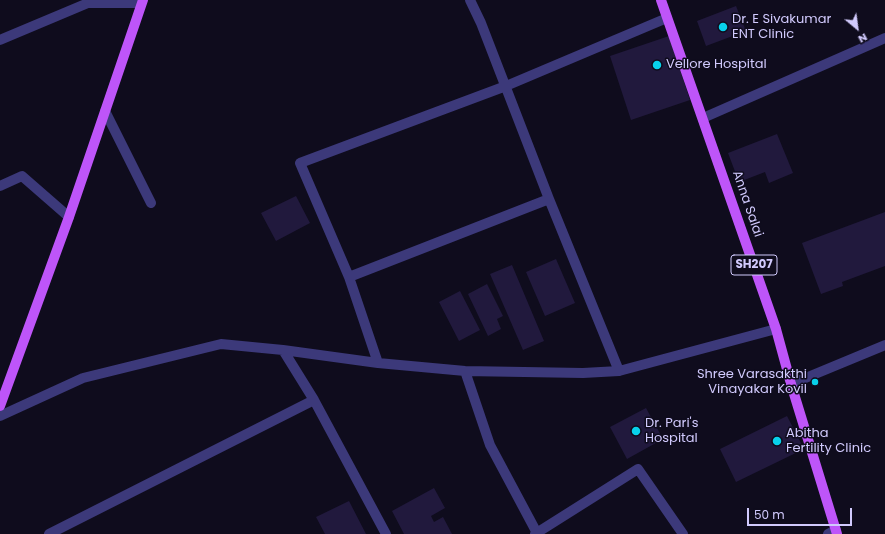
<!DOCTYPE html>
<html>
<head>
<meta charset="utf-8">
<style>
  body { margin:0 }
  #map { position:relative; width:885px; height:534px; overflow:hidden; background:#0f0c1d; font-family:Poppins,sans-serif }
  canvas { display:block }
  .north { position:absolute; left:837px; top:8px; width:40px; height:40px; -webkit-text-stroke:3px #0f0c1d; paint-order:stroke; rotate:151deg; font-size:11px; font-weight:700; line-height:16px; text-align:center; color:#d1cafd }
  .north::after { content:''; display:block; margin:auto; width:14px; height:18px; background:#d1cafd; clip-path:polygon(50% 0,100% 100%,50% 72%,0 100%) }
  .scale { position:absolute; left:747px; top:508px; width:105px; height:18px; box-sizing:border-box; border:2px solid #d1cafd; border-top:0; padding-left:5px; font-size:12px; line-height:14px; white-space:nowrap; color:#d1cafd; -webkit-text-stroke:3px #0f0c1d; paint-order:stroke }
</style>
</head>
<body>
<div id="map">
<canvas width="885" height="534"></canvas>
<div class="north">N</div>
<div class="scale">50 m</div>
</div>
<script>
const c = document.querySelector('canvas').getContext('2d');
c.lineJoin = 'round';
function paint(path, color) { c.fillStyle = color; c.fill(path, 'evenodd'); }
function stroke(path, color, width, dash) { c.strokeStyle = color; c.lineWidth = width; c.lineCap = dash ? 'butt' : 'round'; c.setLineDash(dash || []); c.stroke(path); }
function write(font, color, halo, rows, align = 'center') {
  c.font = font + ' Poppins,sans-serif'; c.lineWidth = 3; c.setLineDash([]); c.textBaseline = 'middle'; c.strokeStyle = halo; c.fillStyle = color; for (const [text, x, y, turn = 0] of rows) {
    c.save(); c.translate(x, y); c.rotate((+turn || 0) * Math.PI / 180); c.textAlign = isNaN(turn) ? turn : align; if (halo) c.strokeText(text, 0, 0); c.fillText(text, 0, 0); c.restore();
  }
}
paint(new Path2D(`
  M736,6L746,31L706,46L697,21Z
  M669,36L690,100L631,120L610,56Z
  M777,134L793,173L769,183L765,172L739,182L728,153Z
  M296,196L310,223L276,241L261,213Z
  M885,212V266L842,282L843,286L821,294L802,243Z
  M556,259L575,303L545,316L526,272Z
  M512,265L544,341L523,350L490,274Z
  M487,284L503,316L497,319L501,329L488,336L468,294Z
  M460,291L480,330L459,341L439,302Z
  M646,408L663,439L627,459L610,427Z
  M787,416L804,449L736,482L720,449Z
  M434,488L445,508L431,516L434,522L443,517L452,534H404L392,511Z
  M349,501L366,534H325L316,517Z`), '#21193d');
stroke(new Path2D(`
  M470,0L481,23L549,199L619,371
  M0,40L88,3H141
  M105,111L151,203
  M703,118L885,38
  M0,186L22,176L69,217
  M349,277L549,199
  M283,350L314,400L386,534
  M378,363L349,277L300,163L506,86L667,18
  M465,371L490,445L537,533
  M791,384L885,345
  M0,416L83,378L221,344L283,350L378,363L465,371L583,373L619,371L776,329
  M49,534L314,400
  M535,534L638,469L683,534
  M828,534L836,530`), '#3c397a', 10);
stroke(new Path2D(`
  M661,0L776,329L791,384L837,534
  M0,406L69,217L143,0`), '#be55f9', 10);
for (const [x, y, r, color] of [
  [723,27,5,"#08d1eb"],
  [657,65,5,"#08d1eb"],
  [815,382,4,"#08d1eb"],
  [636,431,5,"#08d1eb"],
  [777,441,5,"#08d1eb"]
]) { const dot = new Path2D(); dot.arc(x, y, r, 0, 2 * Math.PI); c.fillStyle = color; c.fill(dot); stroke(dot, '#0f0c1d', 1.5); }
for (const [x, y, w] of [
  [754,265,46]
]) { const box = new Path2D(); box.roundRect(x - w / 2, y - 10, w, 20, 3); c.fillStyle = '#0f0c1d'; c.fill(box); stroke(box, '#d1cafd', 1); }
write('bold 12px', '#d1cafd', null, [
  ["SH207",754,265]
]);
write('13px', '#d1cafd', '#0f0c1d', [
  ["Dr. E Sivakumar",732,20],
  ["ENT Clinic",732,35],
  ["Vellore Hospital",666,65],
  ["Shree Varasakthi",807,375,"right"],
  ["Vinayakar Kovil",807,390,"right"],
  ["Dr. Pari's",645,424],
  ["Hospital",645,439],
  ["Abitha",786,434],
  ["Fertility Clinic",786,449]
], 'left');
write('13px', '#d1cafd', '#0f0c1d', [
  ["Anna Salai",747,204,71]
]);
</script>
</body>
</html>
